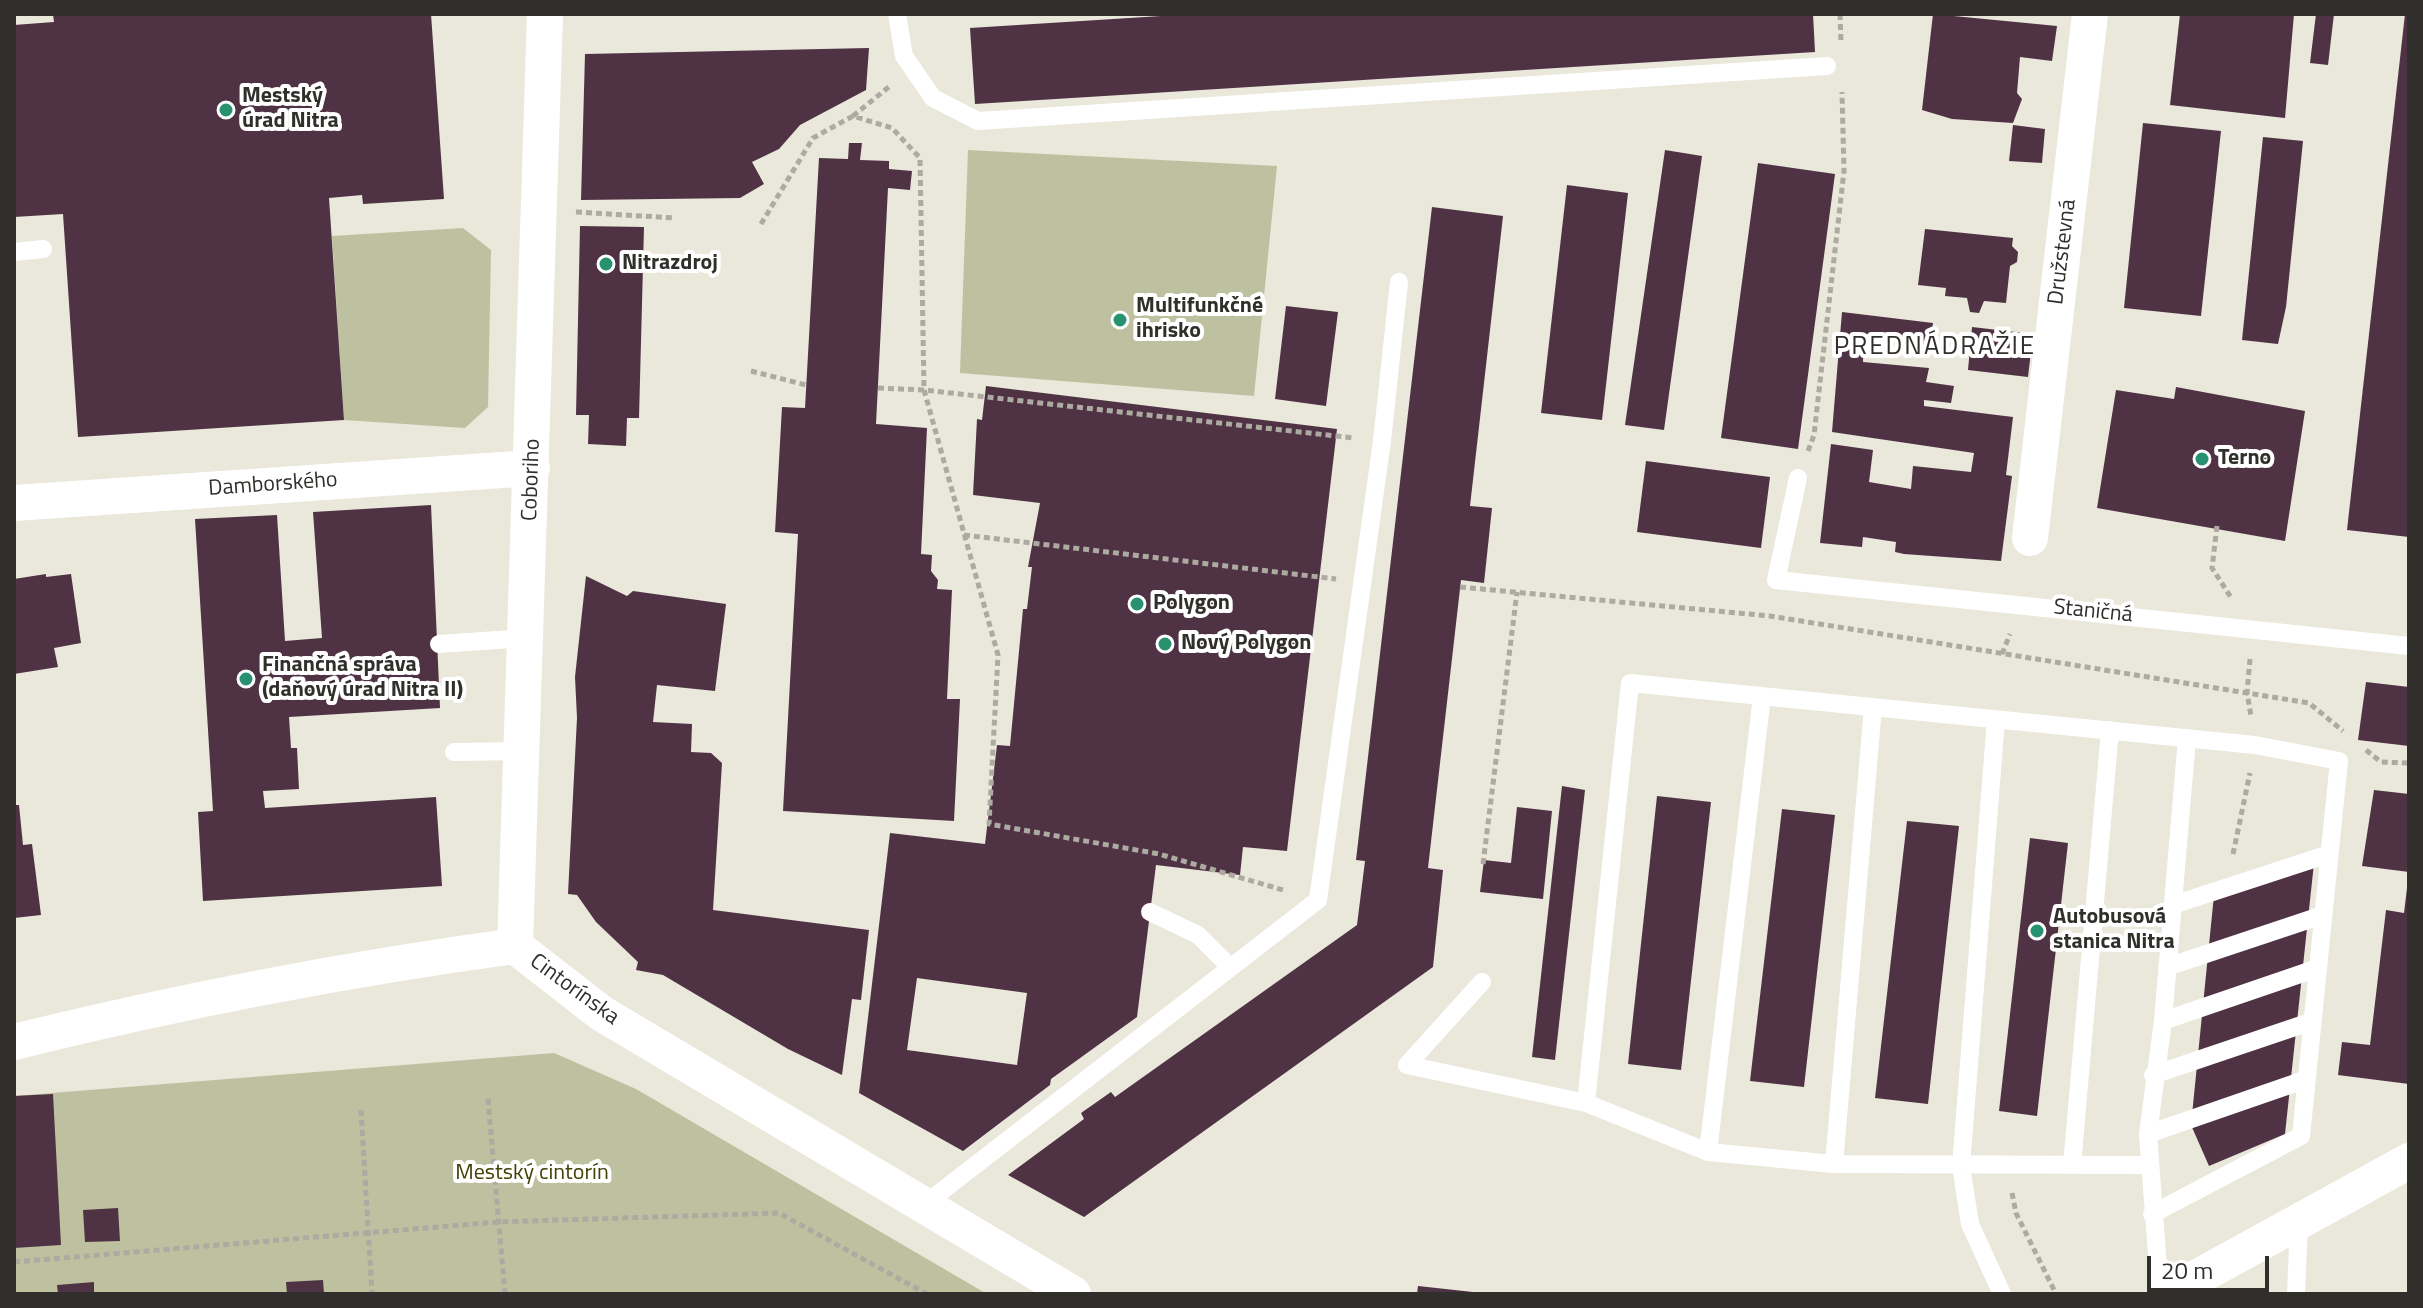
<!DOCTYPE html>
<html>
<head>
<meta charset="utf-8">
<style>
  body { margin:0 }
  #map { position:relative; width:2423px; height:1308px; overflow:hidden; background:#eae7db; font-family:"Titillium Web",sans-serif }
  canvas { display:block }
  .frame { position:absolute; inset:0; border:16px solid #302f2b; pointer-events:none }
  .scale { position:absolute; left:2147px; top:1256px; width:122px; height:36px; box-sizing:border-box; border:4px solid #302f2b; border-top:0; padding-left:10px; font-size:24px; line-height:28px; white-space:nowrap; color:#302f2b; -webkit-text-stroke:6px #fff; paint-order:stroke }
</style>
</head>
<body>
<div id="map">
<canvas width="2423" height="1308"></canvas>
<div class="frame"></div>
<div class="scale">20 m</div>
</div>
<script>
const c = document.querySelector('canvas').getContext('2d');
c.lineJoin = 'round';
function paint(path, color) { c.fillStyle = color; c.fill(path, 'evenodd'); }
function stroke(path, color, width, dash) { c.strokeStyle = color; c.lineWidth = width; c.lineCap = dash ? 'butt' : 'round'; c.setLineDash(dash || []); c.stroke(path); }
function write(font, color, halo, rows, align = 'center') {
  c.font = font + ' "Titillium Web",sans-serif'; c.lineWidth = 8; c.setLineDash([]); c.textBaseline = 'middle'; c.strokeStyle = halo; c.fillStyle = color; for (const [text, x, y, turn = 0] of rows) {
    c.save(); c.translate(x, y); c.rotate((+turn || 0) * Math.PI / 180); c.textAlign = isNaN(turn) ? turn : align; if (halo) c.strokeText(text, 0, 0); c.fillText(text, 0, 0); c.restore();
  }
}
paint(new Path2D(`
  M968,150L1277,166L1254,396L960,373Z
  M463,228L491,250L488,407L465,428L344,420L332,236Z
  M554,1053L636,1089L987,1294H14V1096Z`), '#bec19f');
paint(new Path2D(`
  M53,14H431L444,199L363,204L362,195L329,198L344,420L78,437L63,214L14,217V25L54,22Z
  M1193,14H1813L1815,52L975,104L970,28Z
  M1933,14L2057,26L2052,61L2020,57L2017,93L2022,99L2013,123L1952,119L1922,110Z
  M2180,14H2294L2285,118L2170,105Z
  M2316,14H2334L2328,65L2310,63Z
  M2405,14H2409V537L2347,530Z
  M869,48L866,90L800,125L779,149L752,162L764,184L740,198L581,200L585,54Z
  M2143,123L2221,131L2201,316L2124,308Z
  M2013,125L2045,129L2042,163L2009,161Z
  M2263,137L2303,141L2286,307L2278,344L2242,340Z
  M849,143H862L860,160L889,161V169L912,171L910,190L888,188L876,424L927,428L921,554L932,555L931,571L938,580L937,589L952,590L947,699H960L954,821L783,811L798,534L775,532L782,407L805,408L819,158L848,159Z
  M1665,150L1702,156L1664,430L1625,425Z
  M1758,163L1835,174L1798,449L1721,438Z
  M1567,185L1628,193L1602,420L1541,413Z
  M1432,207L1503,216L1470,506L1492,508L1484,583L1461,580L1428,868L1443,870L1433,967L1084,1217L1008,1175L1084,1119L1081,1113L1111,1092L1115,1097L1357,925L1365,861L1356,860Z
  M580,226L644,227L639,418H627L626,446L588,444L589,415H576Z
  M1925,229L2013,238L2012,246L2018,252L2017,262L2010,266L2006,303L1984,301L1979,313L1970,312L1967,298L1945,296L1946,288L1918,285Z
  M1286,306L1338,312L1326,406L1275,399Z
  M1842,312L1933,323L1929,353L1906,350L1907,339L1864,334L1863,362L1929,368L1926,382L1954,386L1951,403L1924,400V406L2013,417L2006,475L2012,476L2001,561L1904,554L1895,552L1896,542L1863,537L1862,547L1820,543L1831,444L1873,450L1869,482L1911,489L1913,466L1971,472L1974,453L1832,432Z
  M1972,327L2033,334L2028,377L1968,370Z
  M986,386L1337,429L1287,851L1243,847L1240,875L1156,865L1137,1017L1051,1079L1050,1085L963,1151L859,1093L890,833L985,844L997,745L1010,746L1023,609H1027L1032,567H1028L1040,503L973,495L977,419L982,420ZM917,978L1027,993L1017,1065L907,1050Z
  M2176,387L2305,411L2285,541L2097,508L2116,390L2174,399Z
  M1646,461L1770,477L1761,548L1637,532Z
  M431,505L440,708L289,717L291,748H297L299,789L263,791L265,808L436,797L442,886L203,901L198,812L213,811L195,519L277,515L285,641L322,638L313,512Z
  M46,574V577L71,574L81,643L54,648L58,667L14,674V579Z
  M586,576L627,596L633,591L726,604L715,691L657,685L653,722L692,724L691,752L711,753L722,763L713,910L869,930L861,1000L852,999L842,1075L788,1049L663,975L636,970L638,962L596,922L577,895L568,894L577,718L575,677Z
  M2366,682L2409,687V746L2358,740Z
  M1562,786L1585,790L1555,1060L1532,1057Z
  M2374,790L2409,794V872L2362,866Z
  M1657,796L1711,802L1681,1070L1628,1064Z
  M14,805H19L23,845L32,844L41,915L14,918Z
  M1517,807L1552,811L1543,899L1480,892L1484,860L1511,863Z
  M1782,809L1835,815L1804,1087L1750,1081Z
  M1907,821L1959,826L1928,1104L1875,1098Z
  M2030,838L2068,843L2037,1116L1999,1111Z
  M2314,863L2285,1134L2209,1166L2191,1125L2214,895Z
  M2407,888L2409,1084L2338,1075L2342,1042L2370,1045L2386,910L2404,913Z
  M53,1094L61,1245L14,1248V1096Z
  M118,1208L120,1241L85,1242L83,1210Z
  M323,1280L324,1294H287L286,1282Z
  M94,1282V1294H58L57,1285Z
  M1418,1286L1473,1292L1472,1294H1417Z`), '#4f3344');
stroke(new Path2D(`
  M1840,14L1841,42
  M853,116L890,86
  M576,212L675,218
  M761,224L813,138L853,116L892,128L920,158L924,390L998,655L989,824L1159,854L1283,890
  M751,371L806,385
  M878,388L924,390L1354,438
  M1808,451L1814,435L1844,171L1842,92
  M2217,526L2212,568L2232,599
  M964,535L1336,579
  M1460,587L1770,616L2309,703L2343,731
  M2002,654L2010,634
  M2250,659L2247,693L2251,716
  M2366,750L2381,762L2409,763
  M2233,854L2250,773
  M1483,864L1517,592
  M488,1099L505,1294
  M361,1110L372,1294
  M2012,1193L2016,1213L2056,1294
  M14,1262L498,1222L779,1213L927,1294`), '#acaaa1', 5, [6, 4]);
stroke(new Path2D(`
  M897,14L904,56L933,98L978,121L1827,66
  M14,252L43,249
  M1798,478L1776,580L2409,646
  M439,644L526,638
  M1996,719L1961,1166L1970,1224L2002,1294
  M454,752L522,751
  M2173,905L2329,854
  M1150,912L1198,935L1230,967
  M2167,967L2323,915
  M1482,982L1407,1065L1586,1103L1708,1152L1834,1164L2149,1165
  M2163,1021L2318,968
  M2153,1075L2313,1021
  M1586,1103L1630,683L2255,745L2339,761L2301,1136L2152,1214
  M2148,1134L2307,1079
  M1708,1152L1762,696
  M1834,1164L1873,707
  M2072,1165L2110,730
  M925,1204L1318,900L1382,441L1399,282
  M2160,1294L2148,1134L2163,1021L2187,738
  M2296,1294L2299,1222`), '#fff', 18);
stroke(new Path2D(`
  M14,503L532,468
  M2030,538L2090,14
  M515,946L545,14
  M14,1042C180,1001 346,969 515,946L601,1013L1073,1294
  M2167,1294L2409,1161`), '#fff', 36);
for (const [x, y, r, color] of [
  [226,110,8,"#28916f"],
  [606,264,8,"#28916f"],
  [1120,320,8,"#28916f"],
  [2202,459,8,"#28916f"],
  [1137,604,8,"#28916f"],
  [1165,644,8,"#28916f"],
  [246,679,8,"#28916f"],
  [2037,931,8,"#28916f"]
]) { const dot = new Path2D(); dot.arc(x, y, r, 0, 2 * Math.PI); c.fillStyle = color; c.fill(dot); stroke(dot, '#fff', 3); }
write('bold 22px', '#302f2b', '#fff', [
  ["Mestský",242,97],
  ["úrad Nitra",242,122],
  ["Nitrazdroj",622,264],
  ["Multifunkčné",1136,307],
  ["ihrisko",1136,332],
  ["Terno",2218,459],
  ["Polygon",1153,604],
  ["Nový Polygon",1181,644],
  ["Finančná správa",262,666],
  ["(daňový úrad Nitra II)",262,691],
  ["Autobusová",2053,918],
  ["stanica Nitra",2053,943]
], 'left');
write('22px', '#302f2b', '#fff', [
  ["Družstevná",2063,252,-83],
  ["Coboriho",532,480,-88],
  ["Damborského",273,485,-4],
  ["Staničná",2093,612,6],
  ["Cintorínska",574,990,36]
]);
write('22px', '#404103', '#fff', [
  ["Mestský cintorín",532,1174]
]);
c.letterSpacing = '2px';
write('26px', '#302f2b', '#fff', [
  ["PREDNÁDRAŽIE",1935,348]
]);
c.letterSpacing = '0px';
</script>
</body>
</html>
